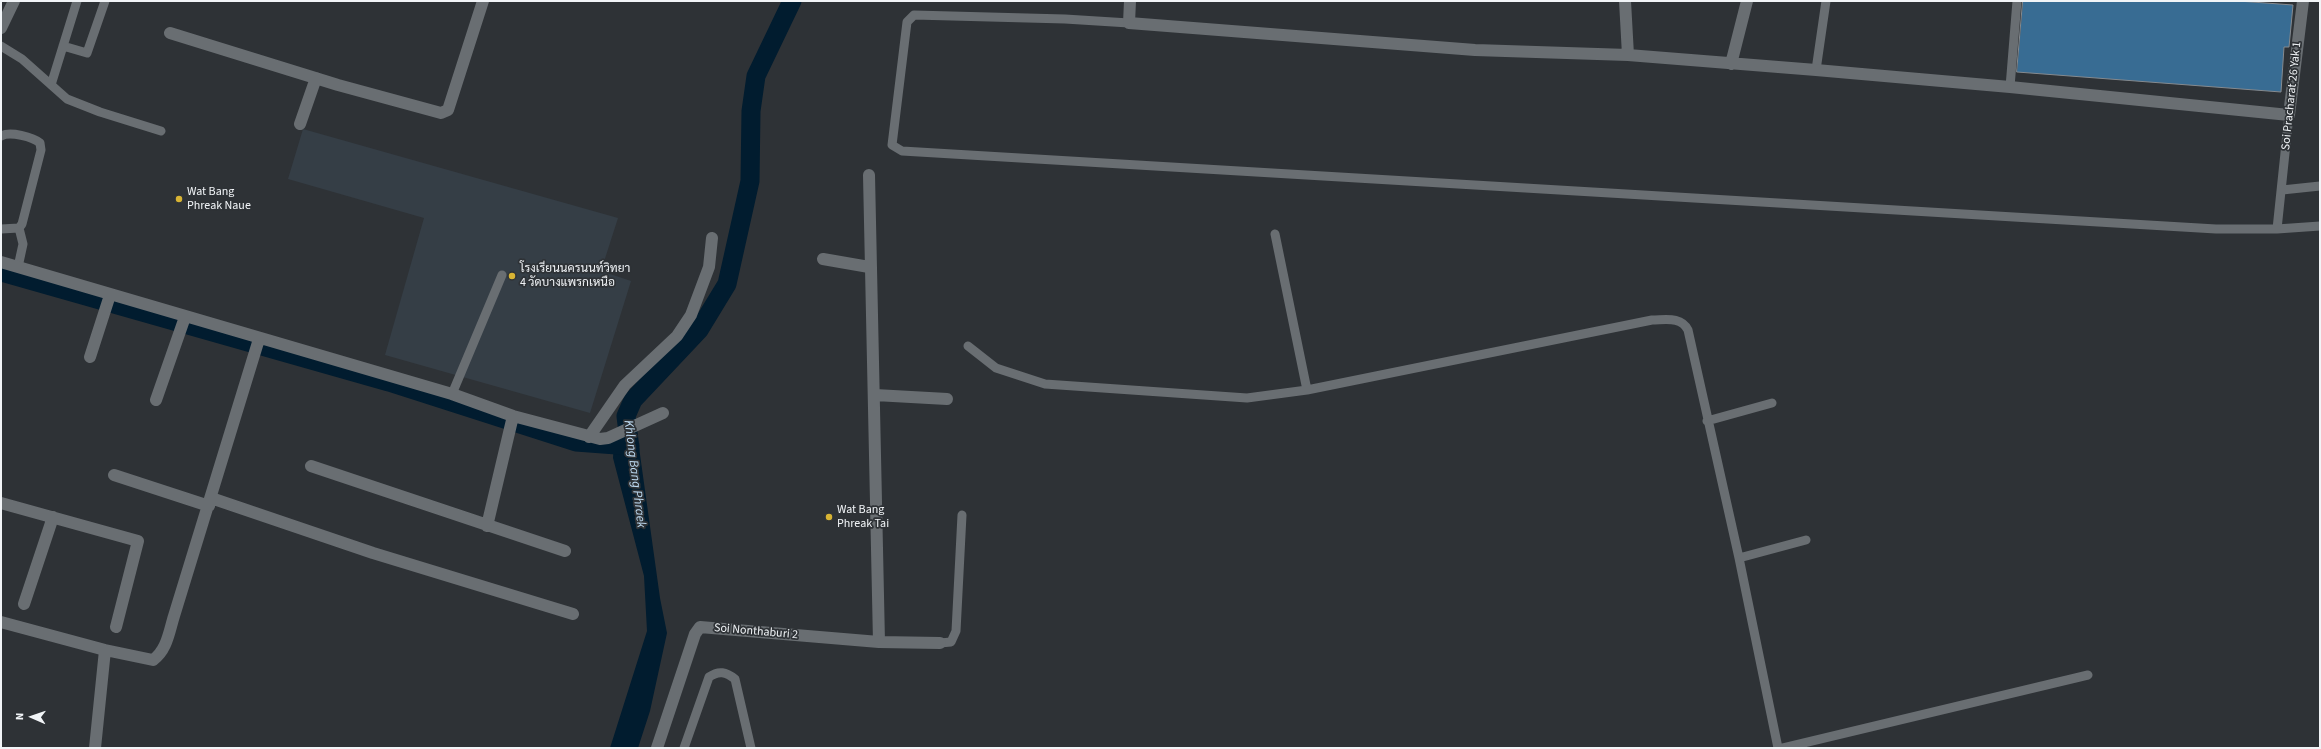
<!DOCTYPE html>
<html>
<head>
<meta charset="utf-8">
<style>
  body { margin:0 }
  #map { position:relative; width:2321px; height:749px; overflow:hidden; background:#2e3236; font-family:"Source Sans 3",sans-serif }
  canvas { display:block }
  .frame { position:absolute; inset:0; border:2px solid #f1f4f7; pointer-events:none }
  .north { position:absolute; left:12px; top:697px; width:40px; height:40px; -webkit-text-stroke:3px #2e3236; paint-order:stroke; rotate:272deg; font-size:11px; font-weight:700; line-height:16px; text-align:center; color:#f1f4f7 }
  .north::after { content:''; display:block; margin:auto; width:14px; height:18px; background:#f1f4f7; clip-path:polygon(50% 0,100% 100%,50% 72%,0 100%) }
</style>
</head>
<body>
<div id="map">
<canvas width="2321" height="749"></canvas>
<div class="frame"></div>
<div class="north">N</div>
</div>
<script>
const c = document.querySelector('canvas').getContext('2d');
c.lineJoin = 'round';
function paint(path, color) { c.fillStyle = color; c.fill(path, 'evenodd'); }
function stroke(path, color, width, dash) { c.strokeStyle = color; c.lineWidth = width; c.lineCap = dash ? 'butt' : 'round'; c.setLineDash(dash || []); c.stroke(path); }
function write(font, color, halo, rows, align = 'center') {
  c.font = font + ' "Source Sans 3",Sarabun,sans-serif'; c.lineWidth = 3.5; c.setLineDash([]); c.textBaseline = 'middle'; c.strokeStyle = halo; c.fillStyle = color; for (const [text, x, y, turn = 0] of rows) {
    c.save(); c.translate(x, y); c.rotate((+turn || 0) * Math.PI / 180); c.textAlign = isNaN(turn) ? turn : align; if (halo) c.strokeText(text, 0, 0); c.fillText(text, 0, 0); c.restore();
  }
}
paint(new Path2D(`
  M303,129L618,218L601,271L631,281L590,413L385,355L424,218L288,179Z`), '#353e46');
paint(new Path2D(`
  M637,433L660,598L667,633L650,711L638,748H610L647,631L644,576L613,458L614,440Z`), '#011c2f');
stroke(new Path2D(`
  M1,272L389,382L576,442L630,446
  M630,449L626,416L633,400L699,330L727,284L750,181L751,111L756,76L792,1`), '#011c2f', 19);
const building = new Path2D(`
  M2023,1H2238L2293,5L2289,47H2284L2281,92L2017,72Z`);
paint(building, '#386c93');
stroke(building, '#858a8f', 1);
stroke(new Path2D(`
  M1129,23L1065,19L914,15L907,22L892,145L902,151L2216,229H2277L2320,226
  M1,46L22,59L67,99L100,112L161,131
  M63,46L87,53L105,1
  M1816,70L1826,1
  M51,85L77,1
  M2010,87L2017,1
  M1,136C10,131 33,137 40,143L41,150L22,224L19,228L1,229
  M2282,190L2320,186
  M2277,229L2289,115
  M1275,234L1307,390
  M18,267L23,244L19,228
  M968,346L996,368L1045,384L1247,398L1307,390L1652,320C1665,320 1681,316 1688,330L1739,558L1778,748
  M452,394L502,275
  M1707,421L1772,403
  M1739,558L1806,540
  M940,643L951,642L956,631L962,515
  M684,748L709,677C719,670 726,672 735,679L751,748
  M1783,748L2088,675`), '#696e72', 9);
stroke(new Path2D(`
  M1130,1L1129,23L1475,50L1628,55L1816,70L2010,87L2289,115L2303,1
  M1625,1L1628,55
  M1,28L14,1
  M170,33L338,85L441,113L448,110L483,1
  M1731,64L1747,1
  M300,124L316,78
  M869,175L879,642
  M823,259L869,267
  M1,262L452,394L513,416L600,439L608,438L663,413
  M90,357L110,295
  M875,395L947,399
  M156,400L185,317
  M589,437L625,385L677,336L691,315L709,267L712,238
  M311,466L565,551
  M114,475L209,506
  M211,498L373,553L573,614
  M1,503L138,541L116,627
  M487,526L513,416
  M24,604L53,517
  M1,622L105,650L153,660C167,650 169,632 174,616L259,339
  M95,748L105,650
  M657,748L695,634L700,627L879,642L940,643`), '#696e72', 12);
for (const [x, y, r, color] of [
  [179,199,4,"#d8b434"],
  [512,276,4,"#d8b434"],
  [829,517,4,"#d8b434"]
]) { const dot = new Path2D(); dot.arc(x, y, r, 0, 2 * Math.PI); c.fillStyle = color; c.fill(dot); stroke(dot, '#2e3236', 1.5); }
write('12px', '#f1f4f7', '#2e3236', [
  ["Soi Pracharat 26 Yak 1",2292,96,-84],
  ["Soi Nonthaburi 2",756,632,5]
]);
write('12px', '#f1f4f7', '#2e3236', [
  ["Wat Bang",187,192],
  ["Phreak Naue",187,206],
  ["โรงเรียนนครนนท์วิทยา",520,269],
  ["4 วัดบางแพรกเหนือ",520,283],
  ["Wat Bang",837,510],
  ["Phreak Tai",837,524]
], 'left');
write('italic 13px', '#bedbf3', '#2e3236', [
  ["Khlong Bang Phraek",634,474,83]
]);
</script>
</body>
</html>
